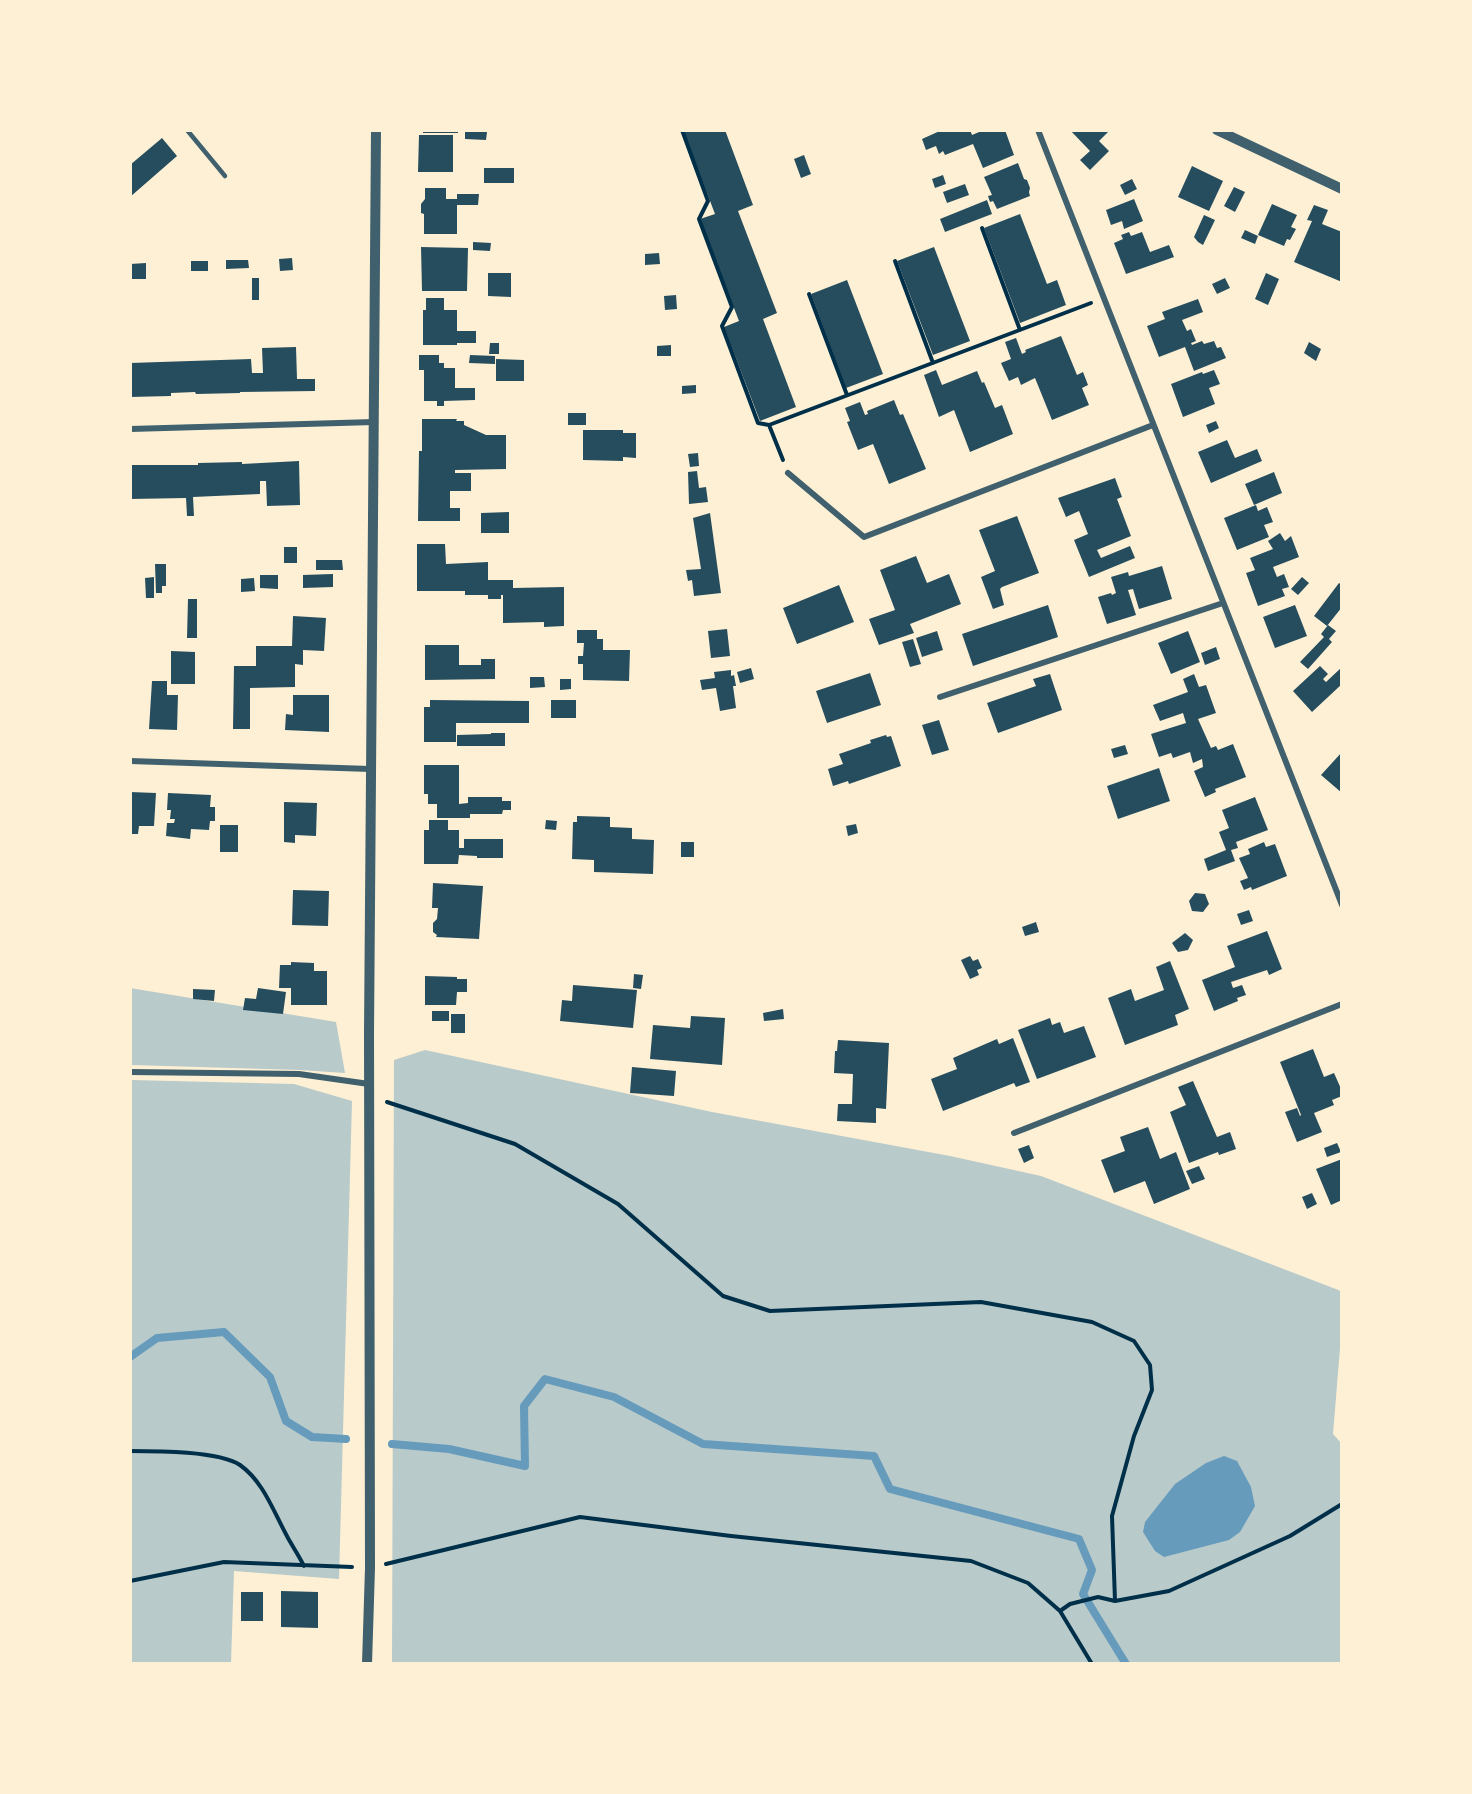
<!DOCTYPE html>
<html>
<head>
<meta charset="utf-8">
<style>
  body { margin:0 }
  #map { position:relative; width:1472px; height:1794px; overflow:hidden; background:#fdf0d5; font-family:Cabin,sans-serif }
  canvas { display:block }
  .frame { position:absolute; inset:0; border:132px solid #fdf0d5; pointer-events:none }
</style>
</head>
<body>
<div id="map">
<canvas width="1472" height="1794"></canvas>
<div class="frame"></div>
</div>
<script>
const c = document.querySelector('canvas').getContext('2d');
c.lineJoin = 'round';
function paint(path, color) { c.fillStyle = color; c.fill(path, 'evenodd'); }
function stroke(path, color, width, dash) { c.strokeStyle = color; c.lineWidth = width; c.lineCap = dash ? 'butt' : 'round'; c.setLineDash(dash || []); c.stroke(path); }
paint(new Path2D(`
  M130,988L336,1022L345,1073L300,1070L131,1065Z
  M425,1050L712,1112L950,1156L1041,1176L1341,1291V1336L1333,1434L1342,1444L1341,1663L392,1664L394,1060Z
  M131,1080L294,1084L352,1101L339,1579L234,1571L231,1663L131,1664Z`), '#b9caca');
paint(new Path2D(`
  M1224,1456L1237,1461L1251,1487L1255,1506L1240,1532L1229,1540L1164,1557L1155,1551L1143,1532L1145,1522L1175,1484L1206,1463Z`), '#669bbc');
stroke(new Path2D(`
  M130,1357L157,1338L224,1332L270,1377L286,1421L312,1437L346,1439
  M392,1444L449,1449L525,1466L524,1406L545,1379L614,1397L703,1444L874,1456L890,1489L1079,1539L1092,1570L1083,1594L1126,1664`), '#669bbc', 8);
paint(new Path2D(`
  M423,130H458V133H423Z
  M683,130H725L753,205L738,211L777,313L763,319L796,407L760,421L724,327L739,321L700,219L715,214Z
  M942,130H970L972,135L984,130H1005L1014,155L983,168L973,144L945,155L943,151L939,154L936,146L926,150L922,139Z
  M1070,130H1110L1099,141L1109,151L1090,170L1080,160L1090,151Z
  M465,131L487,132L486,140L465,139Z
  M419,135H453V172H418Z
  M162,138L177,156L130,197V165Z
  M804,155L811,174L801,178L794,159Z
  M1018,163L1024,179L1027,180L1030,188L1029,192L1030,196L997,209L993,201L990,202L988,196L992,195L984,177Z
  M1192,166L1223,181L1209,211L1178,197Z
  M484,168H514V183H484Z
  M943,175L946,184L935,188L932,179Z
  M1132,179L1137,189L1125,195L1120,185Z
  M965,184L969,195L947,203L943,192Z
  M1234,187L1245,192L1235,212L1224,206Z
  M425,188H446V199H457V194H479L478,205H457V234H424V214L421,213V204L425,199Z
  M1134,199L1143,221L1124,229L1122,221L1111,225L1106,210Z
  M987,200L992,214L945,232L940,219Z
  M1272,204L1297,215L1291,227L1296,229L1290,240L1287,239L1284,246L1258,235Z
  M1314,205L1328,210L1322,224L1342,232V282L1294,262L1312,221L1307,220Z
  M1020,214L1047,284L1057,280L1066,305L1020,323L984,228Z
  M1204,215L1215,220L1203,245L1198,242L1194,237Z
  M1245,230L1258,236L1255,244L1241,238Z
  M1129,232L1131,236L1142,232L1150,252L1169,245L1174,257L1126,274L1114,243L1123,239L1121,235Z
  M473,242L491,243L490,251L473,250Z
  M421,247L468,248L467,291H422Z
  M934,247L970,341L933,355L897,261Z
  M659,253L660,264L645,265V254Z
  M292,258L293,270L280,271L279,259Z
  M226,260H248L249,268L226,269Z
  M191,261H208V271H191Z
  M146,263V279H130V264Z
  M488,273H511V297L488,296Z
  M1266,273L1279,279L1268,305L1255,299Z
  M252,278H259V300H252Z
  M1225,278L1230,288L1217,294L1212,284Z
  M847,280L883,374L846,388L811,294Z
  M676,295L677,309L665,310L664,296Z
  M426,298H444V310H457V331H476V343H457V345H423V310H426Z
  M1198,299L1203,312L1182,320L1187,331L1191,329L1196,341L1191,343L1192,345L1202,341L1204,344L1214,341L1217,348L1221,347L1226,358L1194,371L1185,347L1159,357L1147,326L1165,319L1162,312Z
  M1061,336L1077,375L1083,372L1088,385L1082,388L1089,405L1052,420L1035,378L1021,385L1018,377L1009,381L1001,363L1011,359L1005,342L1016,338L1022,354L1026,352L1025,350Z
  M1309,342L1321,349L1316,361L1304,353Z
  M490,343H499V354H489Z
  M671,345V356H657V346Z
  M296,347L297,379H315V391L240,392V393L196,394L195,392L171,393V396L130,397V363L251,359L252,373H263L262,348Z
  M419,355H439V363H444V368H455V388H475V400L444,401V406H437V401H424V370H419Z
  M470,355L495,356V364L469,363Z
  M496,359L524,360V381H496Z
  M936,370L942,385L977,371L982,383L984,382L995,408L1002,405L1013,434L970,452L954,410L939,417L924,375Z
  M1214,370L1220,384L1209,388L1215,404L1183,417L1171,384L1202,372L1203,374Z
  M696,385V393L682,394V386Z
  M894,400L900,415L903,414L926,469L889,484L873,444L858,450L847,422L850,421L845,408L860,402L865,415L868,414L867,411Z
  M568,413H586V425H568Z
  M422,419H457L456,421H464V425L486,435H506V469L455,470V473H471V491H450V508H460V521H418L419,451H422Z
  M1216,421L1219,428L1209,433L1206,425Z
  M583,430H623V433H636V458L623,457V461L583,460Z
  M1227,440L1235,458L1257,449L1262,461L1211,483L1198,452Z
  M698,453L699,466L690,467L688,454Z
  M299,461L300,505L267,506L266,481H260V494L193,497L194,516H187L186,498L130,499V465H198V463L242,462V464Z
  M697,471L699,488L706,487L708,502L689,504L688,472Z
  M1274,472L1282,493L1254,505L1245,484Z
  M1115,478L1122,497L1117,499L1131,536L1097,550L1101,558L1130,546L1135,558L1089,577L1074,540L1088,534L1079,511L1066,517L1058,498Z
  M1256,505L1258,511L1267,507L1273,522L1264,525L1269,537L1237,550L1224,518Z
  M509,512V533H481V513Z
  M710,513L721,593L694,596L692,580L688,581L686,570L701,569L693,518Z
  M1017,516L1039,573L1002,587L1000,589L1004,605L993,609L981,577L995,571L979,530Z
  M1280,533L1285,541L1291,536L1299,557L1273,567L1277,577L1284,574L1289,587L1282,589L1285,596L1258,606L1246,573L1255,570L1250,558L1273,549L1268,541Z
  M417,544H445L446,564L488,562V580H513V588L564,587V626L544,627V622L503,623V595H501V599H488V595H465V591H417Z
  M284,547H297V563H284Z
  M916,556L927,583L949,574L961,604L910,624L914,633L879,645L869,619L895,610L880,570Z
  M316,560H342L343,570H316Z
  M155,564H166V586H162V593H156Z
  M1162,566L1172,599L1139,609L1133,589L1128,590L1136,615L1107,624L1098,597L1111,593L1112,595L1116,593L1111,577L1128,572L1129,576Z
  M333,574V587L303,588V575Z
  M260,575H278V589L260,588Z
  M154,577V598H146L145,578Z
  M1302,577L1309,583L1298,595L1291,589Z
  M254,578L255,591L241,592V579Z
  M1339,583L1342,585V607L1327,626L1314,616Z
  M839,585L854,622L797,644L783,608Z
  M188,599H197V638H187Z
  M1048,605L1058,637L973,666L962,634Z
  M1295,605L1307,636L1275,648L1263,617Z
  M293,616L326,618L324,651L303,650V665L295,664V687L250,688V729H233L234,666H256V646H292Z
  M1328,625L1336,631L1329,639L1332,642L1308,669L1300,662L1324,637L1321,634Z
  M727,629L730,656L711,658L708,631Z
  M577,630H597V639H603V650H630L629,681L583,680V664H578V656H583L584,643H577Z
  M937,631L943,650L922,657L916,638Z
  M1188,631L1200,662L1171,674L1158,643Z
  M913,639L921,664L910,667L902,642Z
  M425,645H459V665H481V659H495V679L425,680Z
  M1216,647L1220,659L1205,665L1201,653Z
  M171,651L195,652V684H171Z
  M1320,666L1328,674L1323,679L1326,682L1342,667V684L1312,712L1293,691Z
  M751,668L754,679L740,683L737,672Z
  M731,670V676L734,675L736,686H733L736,708L720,711L716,688L702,690L700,680L715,678L714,672Z
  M870,673L881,705L827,723L816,691Z
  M1050,674L1062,710L998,733L987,703L1036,686L1033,679Z
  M1194,674L1199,687L1206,685L1216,713L1198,719L1211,748L1216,746L1218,750L1233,744L1246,777L1215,789L1216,792L1205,797L1194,771L1203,767L1202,759L1193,763L1190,752L1173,758L1171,753L1159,757L1151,734L1186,723L1183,713L1160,721L1153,705L1188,692L1183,679Z
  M530,677H544L545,687L530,688Z
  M560,679H571V689L560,690Z
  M152,681H167V695H178L177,730L149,729Z
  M293,695H329V732L285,730L286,714L293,715Z
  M430,700L529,701V723H456V742H424V707H430Z
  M551,700H576V718H551Z
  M939,720L949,750L932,755L922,725Z
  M491,733H505V746H457V735L491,734Z
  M886,735L887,737L891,736L901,766L849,784L848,781L833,786L828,769L843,764L839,754L871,743L870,740Z
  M1125,745L1128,754L1114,758L1111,749Z
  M1342,752V793L1321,775Z
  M424,765H459V804L468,803V797H502V801H511V810H503L502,814H470V818H437V804H428V794H424Z
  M1159,768L1170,801L1118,819L1107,786Z
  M130,792L156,793L154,826H139L138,834H130Z
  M168,793L211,795L210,807H215V821H210L209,830L191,829L190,839L166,836L167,823H174L175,819H170L171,810H167Z
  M1255,797L1268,830L1236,842L1238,848L1231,850L1235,861L1208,871L1204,859L1226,850L1219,832L1229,828L1222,810Z
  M284,802L317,803L316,836L295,835V843L284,842Z
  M577,816L610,817V827L632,828V839L654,840L653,874L594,872V860L572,859L573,822H577Z
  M429,820H448V830H459V848H464V839H503V858H477V856L459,855L458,864H424V830H429Z
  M546,820L557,821L556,830L545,829Z
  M856,824L858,833L848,836L846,826Z
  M220,825H238V852H220Z
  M681,842H694V857H681Z
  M1264,842L1266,847L1275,844L1287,876L1252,890L1251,887L1244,890L1240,881L1248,878L1239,858L1250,854L1248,849Z
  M433,883L483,886L479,939L436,937L437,935L433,932V923L437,919L438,908H432Z
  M293,890L329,891L328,926L292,925Z
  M1195,893L1205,894L1209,904L1203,912L1192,911L1189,901Z
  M1249,910L1253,921L1241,925L1237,914Z
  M1036,922L1039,932L1025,936L1022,927Z
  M1267,931L1282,969L1269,975L1267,970L1231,982L1233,988L1242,985L1246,995L1237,998L1238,1001L1214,1011L1202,980L1235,967L1227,946Z
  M1185,933L1193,940L1188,950L1178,952L1172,943Z
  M970,956L973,961L978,959L982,968L977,970L979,975L970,979L961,960Z
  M1170,961L1189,1009L1175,1015L1178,1025L1125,1045L1108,998L1131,989L1135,1001L1164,990L1156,967Z
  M291,962L314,963V971H327V1005H291V988H279L280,965H291Z
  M634,974L643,975L641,989L633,988Z
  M425,976L457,977V979H467V992H457L456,1005H425Z
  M573,985L637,990L633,1028L560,1021L562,1000L572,1001Z
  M258,988L286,992L283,1014L243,1010L245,998L256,999Z
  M193,989L215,990L214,1001L193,999Z
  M783,1009L784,1019L764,1021L763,1013Z
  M432,1011H449V1021H432Z
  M451,1014H465V1033H451Z
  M691,1016L725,1018L722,1065L650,1059L653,1025L690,1028Z
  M1050,1018L1052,1025L1060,1022L1064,1033L1084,1026L1096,1057L1037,1079L1018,1030Z
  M1013,1038L1030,1082L1016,1087L1014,1083L943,1111L931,1079L957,1069L953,1058L997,1039L999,1044Z
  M838,1040L889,1043L886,1109L876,1108V1123L837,1121L838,1104H852L853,1074L834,1073L835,1051H837Z
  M1313,1049L1324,1077L1334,1073L1342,1091V1096L1332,1100L1334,1105L1314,1113L1322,1132L1297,1142L1285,1112L1297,1108L1300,1116L1301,1115L1280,1062Z
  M632,1067L676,1071L674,1096L630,1093Z
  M1193,1081L1217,1137L1230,1132L1236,1149L1219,1155L1218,1152L1189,1163L1170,1112L1186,1105L1178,1087Z
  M1148,1127L1160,1159L1176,1152L1190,1189L1154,1204L1145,1181L1114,1193L1101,1160L1125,1151L1120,1137Z
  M1337,1143L1341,1152L1327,1157L1324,1148Z
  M1029,1145L1034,1158L1024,1163L1018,1149Z
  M1342,1159V1200L1331,1205L1316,1169Z
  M1199,1166L1205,1179L1192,1184L1186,1171Z
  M1312,1193L1317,1204L1307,1209L1302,1197Z
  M281,1591L318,1592V1628L281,1627Z
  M241,1592H263V1621H241Z`), '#264d5e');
stroke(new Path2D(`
  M682,130L708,201L699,219L732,307L722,326L758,423L769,425
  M982,228L1020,330
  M895,261L933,363
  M809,294L847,395
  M783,460L769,425L1091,303
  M387,1102L515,1144L618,1204L723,1296L770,1311L981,1302L1092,1322L1134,1341L1150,1365L1152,1390L1134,1436L1112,1516L1115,1601
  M130,1451C157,1451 219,1451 240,1465C264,1482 274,1513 288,1538C293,1547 299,1556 304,1566
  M386,1564L580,1517L731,1536L971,1561L1028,1583L1060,1611L1092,1664
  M130,1581L224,1562L352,1567
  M1060,1611L1070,1604L1098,1597L1115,1601L1169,1591L1290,1536L1342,1504`), '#003049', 4);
stroke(new Path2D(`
  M187,130L225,176`), '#3f606c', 4.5);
stroke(new Path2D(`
  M1038,130L1342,905
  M130,429L374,422
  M788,473L864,537L1153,425
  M940,697L1223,603
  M130,761L370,769
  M130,1072L299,1074L369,1084
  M1014,1133L1342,1004`), '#3f606c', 6);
stroke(new Path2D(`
  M1217,130L1342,189
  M367,1664L370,1568L369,1032L376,130`), '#3f606c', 10);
</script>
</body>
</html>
